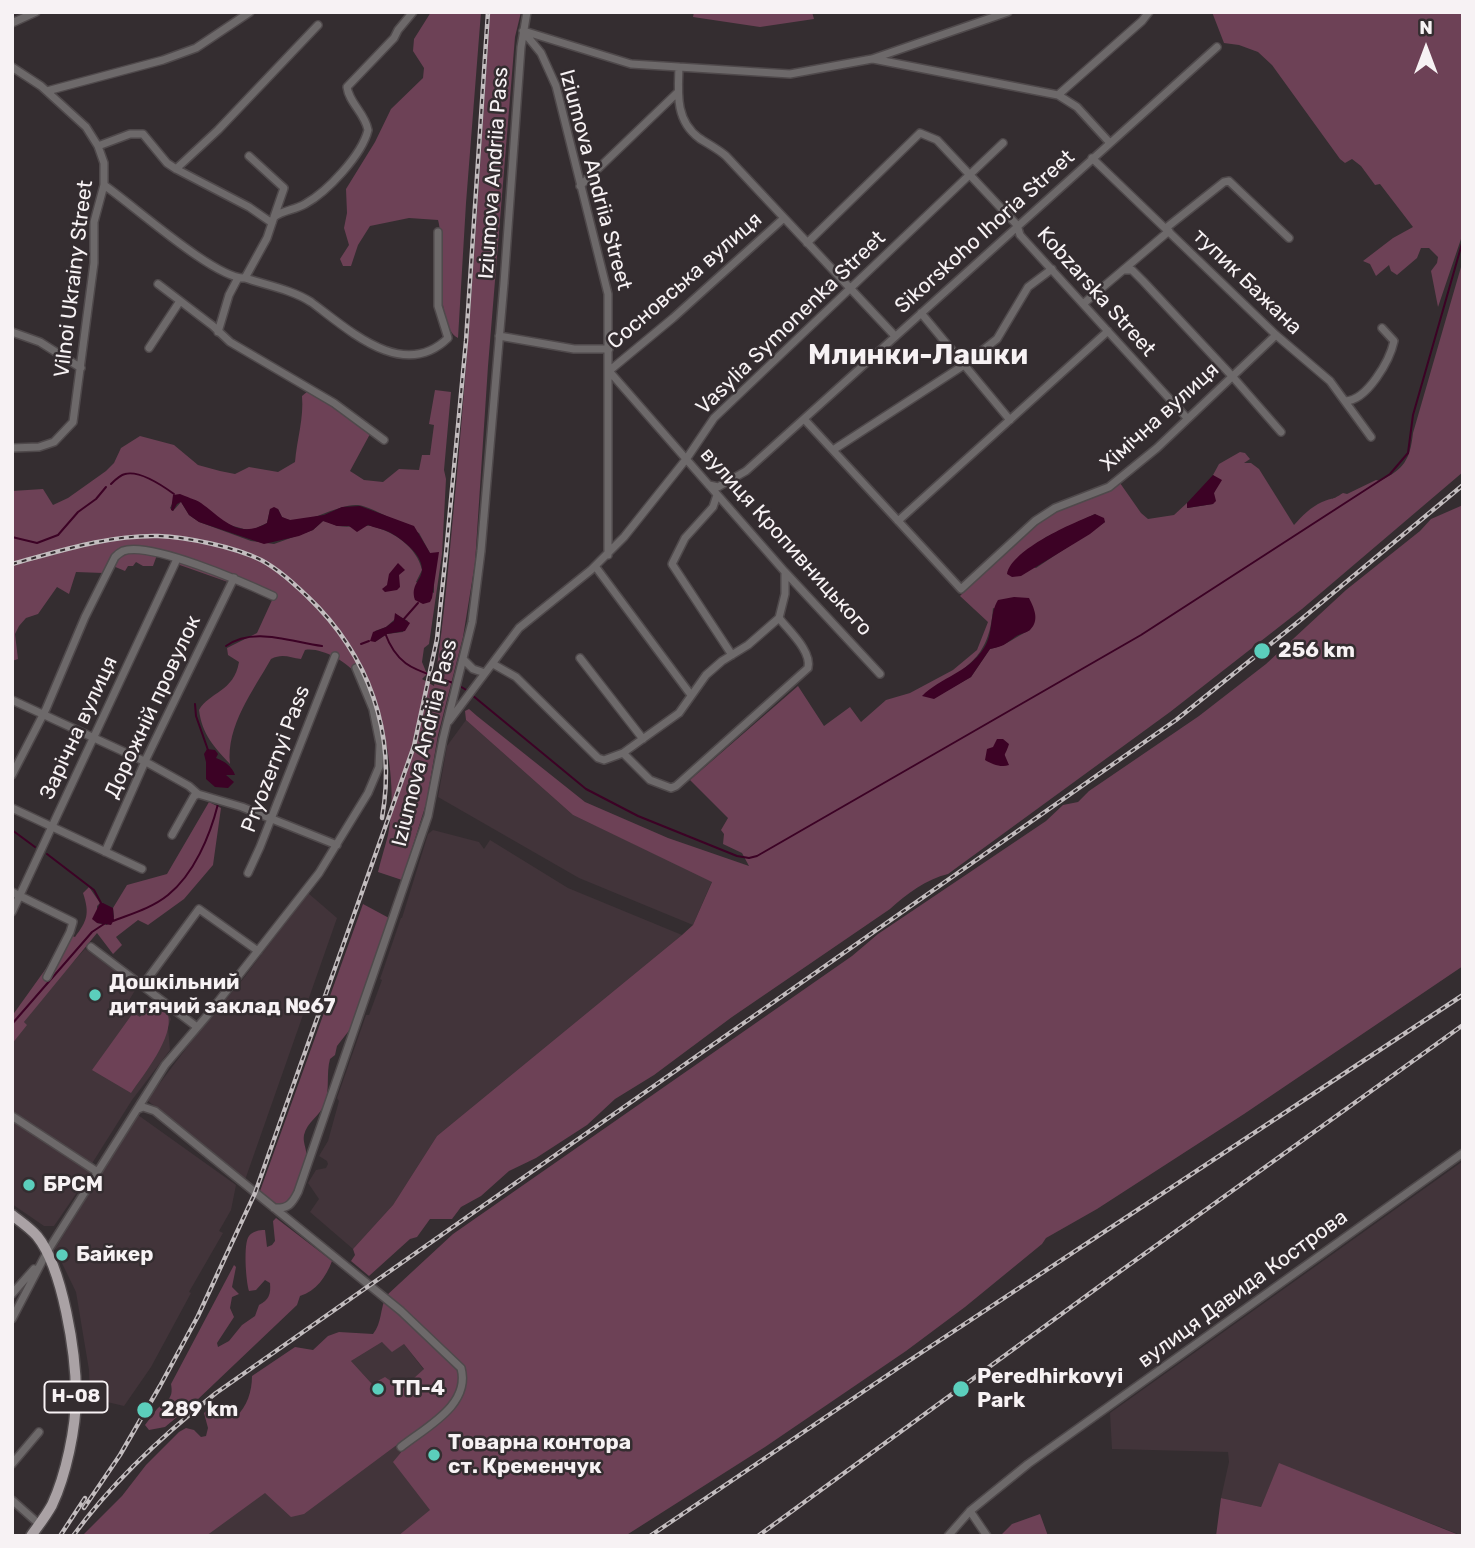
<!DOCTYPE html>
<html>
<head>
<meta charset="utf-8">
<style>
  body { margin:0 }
  #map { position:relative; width:1475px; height:1548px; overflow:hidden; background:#342d30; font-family:Rubik,sans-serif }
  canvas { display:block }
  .frame { position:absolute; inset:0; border:14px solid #f7f2f4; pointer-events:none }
  .north { position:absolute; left:1391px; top:14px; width:70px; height:70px; -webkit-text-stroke:5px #342d30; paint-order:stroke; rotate:0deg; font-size:19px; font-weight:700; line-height:28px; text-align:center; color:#f7f2f4 }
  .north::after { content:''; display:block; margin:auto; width:24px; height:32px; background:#f7f2f4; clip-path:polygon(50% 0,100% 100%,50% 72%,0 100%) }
</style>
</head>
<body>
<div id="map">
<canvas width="1475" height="1548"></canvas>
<div class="frame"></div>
<div class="north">N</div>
</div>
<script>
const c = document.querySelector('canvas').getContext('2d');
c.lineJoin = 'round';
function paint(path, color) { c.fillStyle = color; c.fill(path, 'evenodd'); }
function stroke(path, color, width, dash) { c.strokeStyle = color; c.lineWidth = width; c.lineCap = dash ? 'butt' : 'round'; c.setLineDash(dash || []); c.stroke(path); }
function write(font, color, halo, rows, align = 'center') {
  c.font = font + ' Rubik,sans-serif'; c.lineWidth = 5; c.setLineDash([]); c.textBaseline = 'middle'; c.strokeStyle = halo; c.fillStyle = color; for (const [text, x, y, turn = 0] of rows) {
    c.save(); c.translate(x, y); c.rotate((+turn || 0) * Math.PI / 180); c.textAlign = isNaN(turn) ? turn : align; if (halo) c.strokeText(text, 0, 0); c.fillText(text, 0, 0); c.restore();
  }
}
paint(new Path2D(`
  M466,720L573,815L712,881L693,925L579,878L438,797L447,746Z
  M433,830L479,842L484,849L490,840L568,888L682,935L437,1136L393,1205L353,1249L310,1212L319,1199L308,1183L316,1170L326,1168L328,1164L327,1161L319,1156L328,1141L339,1101L337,1098L366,1015H369L382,980L380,979L401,918H402L428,834Z
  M308,893L337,918L245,1180L147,1100L200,1030L243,979Z
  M85,949L137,987L128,1002L139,1009L149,1000L169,1014L171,1019L168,1027L170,1050L132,1100L91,1165L12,1111V1044L26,1025L24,1022L50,988Z
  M138,1115L236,1185L231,1210L219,1231L223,1233L189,1292L191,1293L151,1367L124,1406L90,1398L89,1370L76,1292L55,1249Z
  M12,1120L91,1172L54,1226H44L12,1204Z
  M1463,1161V1536L1279,1464L1261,1507L1221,1498L1229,1462L1228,1452L1112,1449L1110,1413Z
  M382,1342L404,1344L424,1370L402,1389L372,1384L351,1361Z
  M320,1366L401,1447L421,1471L451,1536H88Z`), '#42343a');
paint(new Path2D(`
  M431,12H481L466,203L458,338C433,324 446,249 438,220L409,218L370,226L358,245L351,266H343L340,259L349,245L344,228L347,213L346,189L375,142L391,109L423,78L424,68L413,51L414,39Z
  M490,12H521L515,37L488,366L475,563L463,637L438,735L426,804L402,880L378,872C381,859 385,847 388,835C397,793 388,746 378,705L368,704C365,695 362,681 355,673C346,661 320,647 305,650L301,659C290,658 283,653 271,659C253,691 226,726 230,764C214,747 202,734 199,710C209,692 234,692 239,662L228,655L227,648L257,633L273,598L177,564L179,558L157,555L153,566H143L136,562L133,566H128L125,571L113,566L117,553L110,559L103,573L76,572L69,594L57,587L38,614L26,618L19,626L15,634L18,659L12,661V491L43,489L53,505L68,498L106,471L114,463L121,448L140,436L174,445L198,465L220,471L235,474L249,467L278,472L295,462C297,439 304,418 302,396L308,391L316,394L370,434L350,471L364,480L383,482L399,469L419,470L422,455H430L434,425L429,424L435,390L451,392L444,470L446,479L442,554L429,644L424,648L422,662L427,674L422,679L434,686C445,616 450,545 457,474C471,320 480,166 490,12ZM173,502L201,504L226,524L244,529H254L267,523L270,509H278L282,517C304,530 335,503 358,505C373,507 404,526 419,533L430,553L434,554V593L416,582L422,570C417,547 393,531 371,526C361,525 349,528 338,526C333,525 329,521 323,521L313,530L274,544L251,541L199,522L189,515L181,502L173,511L170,508ZM395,614L408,621L403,632L387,634L375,642V631L386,627L395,619Z
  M694,12H812L814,19L760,27L693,17Z
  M1212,12H1463V239H1461L1438,307L1431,271L1437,263L1438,257L1429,248H1421L1417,258L1397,275L1391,271L1389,265L1376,276L1370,264L1363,261L1393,238L1413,227L1380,184L1375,185L1361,166L1352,159L1345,163L1340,159L1272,65L1258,52L1239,45L1224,43Z
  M1463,260V472L1302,609L1170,712L948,874C927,879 906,894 890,909L732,1017L654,1075L615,1099L587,1125L536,1158L509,1171L481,1196L461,1207L452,1219H430L417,1237L410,1239L369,1276L351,1261L355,1255L353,1249L393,1205L437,1136L682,935L693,925L712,882L573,815L466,720L465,711L469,709L477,716L585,802L668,838L749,866L742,853L723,844L724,834L721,830L728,818L690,780L798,686L824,726L850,707L861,722L886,700L910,693L953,670L977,650L988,622L960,596C988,568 1018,535 1052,514C1075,500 1097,501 1120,483L1141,513L1148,519L1174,515L1187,503L1188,508L1213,504L1214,493L1218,483L1213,475L1219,464L1240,452L1245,453L1250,459L1244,463H1251L1259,469L1294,525C1302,516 1311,507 1322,502C1334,497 1331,501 1343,493L1347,494L1376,480L1380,481C1404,469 1410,460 1413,433ZM1095,514L1105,522L1036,568L1015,561L1046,537ZM993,608L1030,630C1015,637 1006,646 990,649L971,677L934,698L930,697C964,664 989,663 993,608Z
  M1463,505V966L1244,1114L1097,1209L1046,1238L1042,1244L965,1307L906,1351L765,1447L625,1536H398L430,1510L393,1462L403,1450L398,1444L304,1514L291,1517L265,1493L206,1536H82L122,1496L146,1465L179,1432L186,1428L194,1430L201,1437L206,1436L208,1428L204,1413L207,1410L236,1417C247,1406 252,1392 252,1376L295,1347L313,1350L328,1336L339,1332L373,1334C382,1323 380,1309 386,1296L453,1234L852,956L878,934L1046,821L1063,805L1078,802L1089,791L1199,716L1266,664L1346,590L1420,531L1431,519ZM382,1342L392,1352L404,1344L424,1369L402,1389L385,1377L372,1384L351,1361Z
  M209,802L221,808L213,865L184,899L148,925L138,920L116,937L122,945L113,954L97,933L24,1022L27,1025L12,1044V1016L70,935L75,937C87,921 90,914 83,893L89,887L100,903L97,906V923L107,925L114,917L113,908L127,885L167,874Z
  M363,904L389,918L351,1028L337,1046L335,1055L330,1059C326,1074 330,1088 325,1103C320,1116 307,1122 304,1135C303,1141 305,1145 306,1151C307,1167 295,1197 282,1205L272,1203L260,1191Z
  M150,1002L168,1015C174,1037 144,1074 131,1093L92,1070L133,1013L140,1017Z
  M276,1218L332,1261C326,1277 316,1291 300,1296L297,1305L195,1402L165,1427L149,1430L145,1425C149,1420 153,1414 157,1409C166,1400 174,1400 171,1384L234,1265L236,1267L232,1287L239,1294L232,1297L230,1308L234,1317L217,1343L218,1347L229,1341L242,1325L255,1316L259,1305C269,1300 271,1294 270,1283L265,1280L256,1290L249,1291C246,1282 243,1243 249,1236C253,1231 259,1230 265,1230L267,1247L272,1245L275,1241L273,1221Z
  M1279,1463L1459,1535L1216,1536L1221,1498L1261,1507Z
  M1040,1514L1048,1536H1000L1012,1524Z`), '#6d4156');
paint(new Path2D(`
  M1213,475L1222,480L1214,493L1216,501L1213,504L1187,508V503Z
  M180,494C186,497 195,499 201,503C222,518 238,540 267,523L270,509L274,507L278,509L282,517L290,520L324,515L342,507L360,506L414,526L430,553L439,552L432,598L430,602L423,604L415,600C410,584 422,581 422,569C422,554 401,538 389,532C383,529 375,528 368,525L357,532L349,526H337L323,521L313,530L299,536L264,544L199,522L189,515L181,502L177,504L173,511L171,510L173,495Z
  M1095,514L1104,518L1105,522L1090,534L1021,576L1012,577L1007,574C1012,549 1073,523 1095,514Z
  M398,563L405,570L399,575L400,587L397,590L385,592L382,589L387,585L389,574Z
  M1014,597L1029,598C1034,608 1040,620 1030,630C1026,633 1019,634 1015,637C1004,645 1004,646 990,649L971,677L934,699L922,696C941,677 968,673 984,648C994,633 989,614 998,600Z
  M395,613L410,623L405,631L387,634L375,642L370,641L373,632L386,627L394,621Z
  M997,739H1003L1009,744C1004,760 1003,749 1009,765C1001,768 992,764 985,760L987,749L993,747Z
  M207,749L215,750L218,754L216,758C224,761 232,766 235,775H226L234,782L228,788L215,787L206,779V762L204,754Z
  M100,903H103L113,908L114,920L111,925L97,923L92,919Z`), '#3c0225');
stroke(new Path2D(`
  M111,484C115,480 120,475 125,474C140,470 163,486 174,494
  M12,537L37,543L58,535L78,512L96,499L106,487
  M403,620L418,603
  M385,633C399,671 421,670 453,683
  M361,644L369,641
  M226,646C253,626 291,642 322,646
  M458,685L468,691
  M472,695L586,789L638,816L737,856L749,858L757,856L1141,635L1390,474L1408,453L1413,415L1463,240
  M195,704L196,716L208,750
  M12,830L35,847
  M47,854L94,890L101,903
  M113,921C131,914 152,908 168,895C194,874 210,836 218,804
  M12,1024L92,932L104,924`), '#3c0225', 2);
const minor = new Path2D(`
  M12,23L36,12
  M523,31L541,53L556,86L608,294V555
  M527,32L631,64L790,74L872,59L1008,12
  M873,59L1058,95L1077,107L1110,143
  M12,67L41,86L86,127L98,146L104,163V185L94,222V263L73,422L54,442L39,447L12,448
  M679,67C678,93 675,120 699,138C708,144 718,149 726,156L895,336
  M47,91L163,60L196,48L250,12
  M1058,95L1142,21L1149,12
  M98,146L130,134H143L167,163L176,169L249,207L272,223
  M249,156L284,188L274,217
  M1092,158L1276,335L1330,381L1371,437
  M176,169L218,130L318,25
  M104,185C132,204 216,280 245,278C266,285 293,290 311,302C348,329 403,382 448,338L438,306V232
  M580,186L678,92
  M784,218L673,318L609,371L785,572L880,674
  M1166,228L1224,182L1229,181L1289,238
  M807,243L920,133L937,140L1017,225L1020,235L1187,418
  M1123,270H1132L1143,281L1232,376L1281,432
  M245,278L267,238L274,217C283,210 295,210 305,204C327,192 362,155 368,130C365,113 349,103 347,87L394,38L398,30L413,12
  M158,284L213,326L230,342L334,403L384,440
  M1083,304L1169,231
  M921,313L1010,420
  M12,332L40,342L81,368
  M218,332L229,295L238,278
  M499,336L574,349H609
  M149,348L180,301
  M1345,401C1367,401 1390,360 1394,341L1382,328
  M804,419L961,589L1035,521L1055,508L1109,487L1157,448L1276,335
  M833,450L964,365L997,339L1028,287L1052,269
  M709,485L718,487L746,471L1217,47
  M717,495L713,507L685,538L672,564L732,655
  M898,521L1108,331
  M595,566L691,695
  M580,658L643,739
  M463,659L473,669L485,673
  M493,664L516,677L598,758L604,760L623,753L650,780L671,788L676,786L808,668C812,651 789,631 779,618
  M12,700L146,762L189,786L198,794L242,807L337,845
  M449,721L519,628L591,570L624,537L687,458L714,418L1003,143
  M623,753L679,713L706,675L722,661L748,645L779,618L785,594V572
  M12,775L46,709L85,617L115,557C116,556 121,552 123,551C150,541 245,583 273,596
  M12,808L142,869
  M172,835L194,796L198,794
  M105,852L147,757L234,578
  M248,873L260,847L335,656
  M12,892L73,922L70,932L47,977
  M12,912L177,559
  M91,947L197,1027
  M143,985L199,909L258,951
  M138,1109L143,1107L155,1111L401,1311L461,1368C471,1405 426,1427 401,1447
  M12,1116L96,1171
  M274,1208C288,1209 292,1204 298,1192L428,816L443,739L472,622L481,551L504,283L521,47L527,12
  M12,1294L34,1269
  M12,1319L47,1252L165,1065L206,1017L319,873L368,793L379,767L380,744L373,709L356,668
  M12,1464L39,1432
  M12,1500L39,1524
  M970,1511L987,1536
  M948,1536L970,1511L1028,1464L1463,1153`);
const major = new Path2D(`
  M12,1215C21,1222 30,1228 37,1236C63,1268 76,1354 76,1395C76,1428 66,1475 52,1505C46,1516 38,1526 31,1536`);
stroke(minor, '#4f494b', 10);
stroke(major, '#4f494b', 13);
stroke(minor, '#6d696a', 7);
stroke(major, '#aaa2a5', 10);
const rail = new Path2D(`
  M12,564C60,551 108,535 158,536C187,537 235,547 261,560C278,569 293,583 307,596C369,655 397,733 382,818
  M84,1508L120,1455L160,1386L198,1316L255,1193L414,746L437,639L446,553L466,341L488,12
  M60,1536L85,1498
  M73,1536C113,1481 163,1435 216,1393L1176,720L1298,622L1463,485
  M650,1536L901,1366L1463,995
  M758,1536L1108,1280L1463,1025`);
stroke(rail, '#c3bdbf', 4.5);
stroke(rail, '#342d30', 2, [5]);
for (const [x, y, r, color] of [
  [1262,651,9,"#5bcebc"],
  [95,995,7,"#5bcebc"],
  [29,1185,7,"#5bcebc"],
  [62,1255,7,"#5bcebc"],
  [378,1389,7,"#5bcebc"],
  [961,1389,9,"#5bcebc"],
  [145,1410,9,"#5bcebc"],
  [434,1455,7,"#5bcebc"]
]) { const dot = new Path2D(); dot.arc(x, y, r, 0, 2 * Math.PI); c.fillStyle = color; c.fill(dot); stroke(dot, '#342d30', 2.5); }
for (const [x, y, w] of [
  [76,1397,63]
]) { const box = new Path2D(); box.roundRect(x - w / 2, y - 15.5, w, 31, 5); c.fillStyle = '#342d30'; c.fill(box); stroke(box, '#f7f2f4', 2); }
write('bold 19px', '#f7f2f4', null, [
  ["Н-08",76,1397]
]);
write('21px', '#f7f2f4', '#342d30', [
  ["Iziumova Andriia Pass",494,173,-86],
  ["Iziumova Andriia Street",595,180,75],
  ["Sikorskoho Ihoria Street",985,232,-42],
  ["Vilnoi Ukrainy Street",74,279,-83],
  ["Сосновська вулиця",685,281,-41],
  ["тупик Бажана",1247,282,44],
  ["Kobzarska Street",1096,292,48],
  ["Vasylia Symonenka Street",791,323,-44],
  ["Хімічна вулиця",1160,417,-42],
  ["вулиця Кропивницького",786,542,48],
  ["Дорожній провулок",153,707,-65],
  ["Зарічна вулиця",79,728,-65],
  ["Iziumova Andriia Pass",425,743,-76],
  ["Pryozernyi Pass",276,759,-69],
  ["вулиця Давида Кострова",1243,1289,-36]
]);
write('bold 21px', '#f7f2f4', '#342d30', [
  ["256 km",1278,651],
  ["Дошкільний",109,983],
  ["дитячий заклад №67",109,1007],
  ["БРСМ",43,1185],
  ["Байкер",76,1255],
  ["Peredhirkovyi",977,1377],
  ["Park",977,1401],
  ["ТП-4",392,1389],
  ["289 km",161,1410],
  ["Товарна контора",448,1443],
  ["ст. Кременчук",448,1467]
], 'left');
write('bold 28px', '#f7f2f4', '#342d30', [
  ["Млинки-Лашки",918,356]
]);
</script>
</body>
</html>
